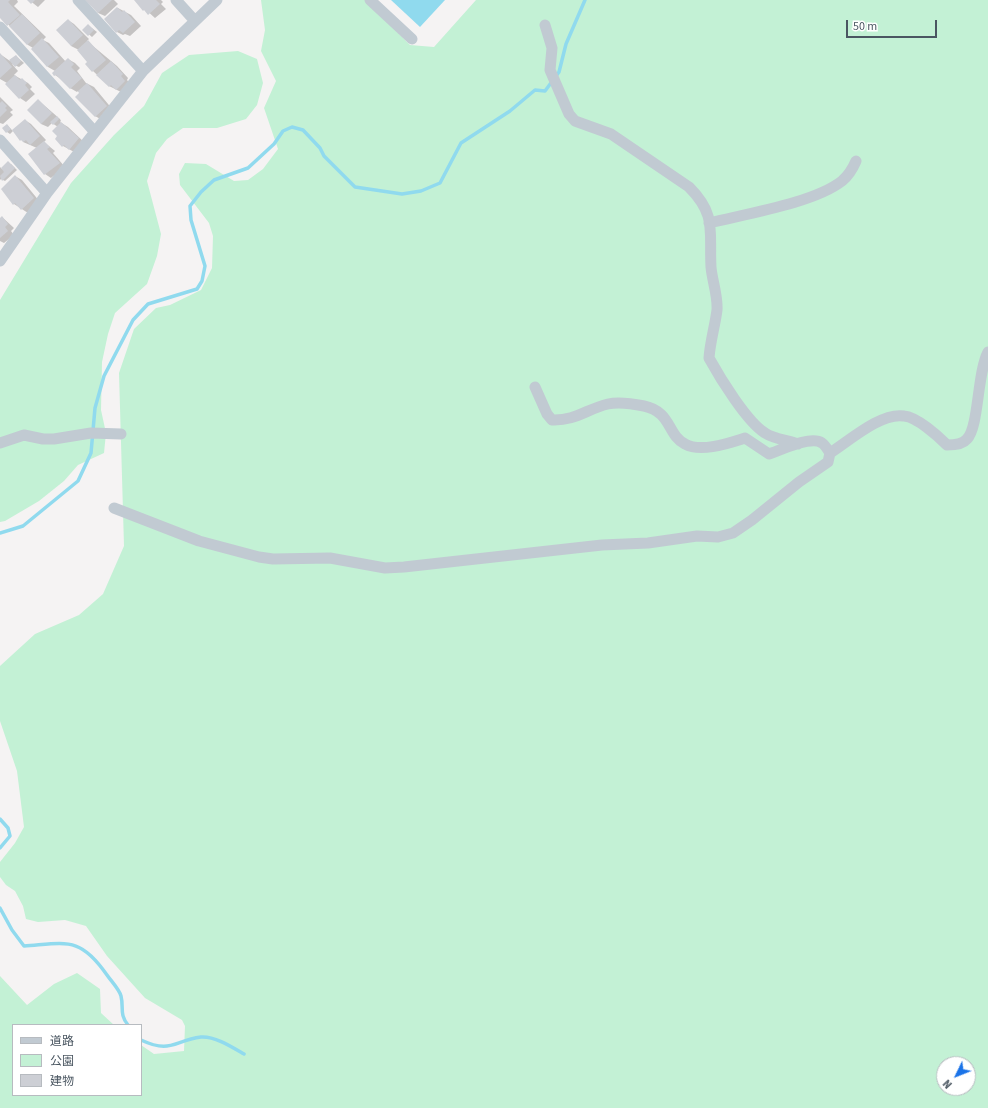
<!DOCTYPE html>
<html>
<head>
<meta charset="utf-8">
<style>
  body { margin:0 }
  #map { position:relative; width:988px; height:1108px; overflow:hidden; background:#f5f3f3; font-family:"Source Sans 3","Noto Sans JP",sans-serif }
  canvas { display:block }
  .legend { position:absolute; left:12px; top:1024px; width:130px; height:72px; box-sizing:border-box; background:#fff; border:1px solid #b7bbc0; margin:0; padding:5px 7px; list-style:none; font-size:12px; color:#4a5661 }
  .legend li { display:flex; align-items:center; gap:8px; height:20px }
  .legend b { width:20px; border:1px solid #b7bbc0 }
  .north { position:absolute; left:936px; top:1056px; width:40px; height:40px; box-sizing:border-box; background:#fff; border:1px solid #b7bbc0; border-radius:50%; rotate:227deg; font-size:11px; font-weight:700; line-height:16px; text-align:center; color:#4a5661 }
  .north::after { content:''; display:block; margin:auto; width:14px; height:18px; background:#1a73e8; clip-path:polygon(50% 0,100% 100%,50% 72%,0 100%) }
  .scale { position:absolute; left:846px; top:20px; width:91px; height:18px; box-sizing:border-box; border:2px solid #4a5661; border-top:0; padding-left:5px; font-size:12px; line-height:14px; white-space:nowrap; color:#4a5661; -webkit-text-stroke:3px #fff; paint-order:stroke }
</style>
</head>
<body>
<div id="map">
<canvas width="988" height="1108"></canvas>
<ul class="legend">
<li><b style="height:5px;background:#c1cad2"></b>道路</li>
<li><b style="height:11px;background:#c3f1d5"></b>公園</li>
<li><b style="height:11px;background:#cdcfd5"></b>建物</li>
</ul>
<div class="north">N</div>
<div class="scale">50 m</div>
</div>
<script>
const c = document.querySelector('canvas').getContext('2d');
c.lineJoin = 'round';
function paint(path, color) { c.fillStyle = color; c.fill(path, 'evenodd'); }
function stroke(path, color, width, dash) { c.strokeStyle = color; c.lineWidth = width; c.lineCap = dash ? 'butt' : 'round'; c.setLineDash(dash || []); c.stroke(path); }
paint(new Path2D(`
  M261,0H366L410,45L434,47L476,0H988V1108H0V976L27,1005L54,984L77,973L100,989L101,1013L114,1025H13V1095H141V1045L154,1054L184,1051L185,1026L182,1020L145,998L107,956L86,926L65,920L38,922L26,919L23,906L15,891L6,885L0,877V862L15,843L24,827L17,771L0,721V666L35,634L79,615L103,594L124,546L119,373L134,329L156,308L170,305L201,290L212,268L213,236L209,223L180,185L179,174L185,163L206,164L234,181L248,180L263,169L278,149L264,108L276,81L261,51L265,30ZM944,1064H968V1088H944Z
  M238,51L257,59L263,83L257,105L246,119L217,128H183L167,139L156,153L147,181L161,234L157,256L147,284L115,313L108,334L102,362L101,410L106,433L104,453L78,465L64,481L39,501L5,521L0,522V300L71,183L114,135L144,106L162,73L189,55Z`), '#c3f1d5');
paint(new Path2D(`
  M391,0H445L420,27Z`), '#90daee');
paint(new Path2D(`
  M0,0H17L18,2L14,6L46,37L43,40L49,43L66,62L68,59L75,63L80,68L77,71L86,83L94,87L113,110L102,120L95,116L78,91L77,92L70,88L61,79L55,75V71L48,67L33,48L28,45L0,16Z
  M29,0H45L38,7Z
  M87,0H114L118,4L105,16L98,13Z
  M135,0H161L163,2L161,4L166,9L155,18Z
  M118,8L131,15L141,26L130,36L125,34L123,35L117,32Z
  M68,20L74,24L89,39L87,41L117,66L128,78L127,80L131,85L123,93L109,86L93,71L89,62L79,50L71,46Z
  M88,25L97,32L92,37L84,30Z
  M0,54L10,61L16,56L24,63L19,67L12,64L18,71L14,75L28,83L32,87L30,89L35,94L26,102L20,98L7,83L0,79Z
  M0,97L13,110L10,112L13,115L3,124L0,123Z
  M38,100L60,119L61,121L60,122L68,127L84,142L76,153L63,146L56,139L59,137L58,127L52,123L48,127L41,124Z
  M25,120L31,124L46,140L44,142L55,151L53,153L65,167L51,178L45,174L37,148L23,142Z
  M7,125L13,131L10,134L7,132Z
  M11,164L17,170L5,181L1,179L0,180V167L2,169Z
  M15,176L22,180L40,202L28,213L14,204Z
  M2,217L14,228L11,231L14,235L4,243L0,241V219Z`), '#0003');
stroke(new Path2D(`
  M0,533L23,526L78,481L91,453L95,408L104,376L133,320L148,304L197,289L202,281L205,266L191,220L190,206L201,192L214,180L248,168L274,144L283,131L292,127L303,130L320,148L324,156L355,187L402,194L421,191L440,183L461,143L510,111L535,90L545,91L559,72L566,44L585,0
  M0,819L8,828L10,836L0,848
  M0,908L12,930L24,946C67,943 80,936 107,975C111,981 119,989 121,996C124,1008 119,1014 128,1025
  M141,1040C171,1054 173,1041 201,1037C215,1036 232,1047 244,1054`), '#90daee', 3.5);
paint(new Path2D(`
  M0,0H10L8,2L20,15L7,26L0,18Z
  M27,0H35L31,4Z
  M85,0H112L98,13Z
  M134,0H156L160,4L148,15L144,10L143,11Z
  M117,7L122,12L124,10L135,22L123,33L119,30L116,33L104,19Z
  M22,14L40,33L27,45L9,26Z
  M68,19L83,35L71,46L56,30Z
  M88,24L94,30L88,36L82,30Z
  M42,38L59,57L47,67L31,49Z
  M88,40L106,60L92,72L85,64L87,62L77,50Z
  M0,53L12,67L0,78Z
  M16,55L21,61L15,67L9,60Z
  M68,58L74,64L71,67L82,78L70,89L56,75L54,76L52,73Z
  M111,61L123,74L121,76L125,81L116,90L111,85L109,87L96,75Z
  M15,75L20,80L22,78L27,83L25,85L29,90L19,99L5,84Z
  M87,83L107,106L95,117L75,97L79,93L78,91Z
  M38,99L52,113L41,124L27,110Z
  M2,101L7,106L5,108L7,110L0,117V103Z
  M57,116L59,119L53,125L50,122Z
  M25,119L40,136L30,145L26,140L23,142L21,140L20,141L12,130Z
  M61,122L79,138L69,150L64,145L62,147L55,139L57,136L52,131Z
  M7,124L11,129L6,133L2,128Z
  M44,141L50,147L47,149L60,163L44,175L28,154Z
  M8,161L15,168L2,181L0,176L4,172L1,168Z
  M15,175L34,198L21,210L15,203L13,205L1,189Z
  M2,216L8,224L5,227L8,231L0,238V218Z`), '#cdcfd5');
stroke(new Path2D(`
  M78,0L143,71
  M176,0L195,21
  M370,0L412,39
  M545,25L552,48L550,70L569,114L575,121L611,134L689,187C717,215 709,231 711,267C712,280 718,296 717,310C715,326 710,342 709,358C720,378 747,422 765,433C774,439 787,440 798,444
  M0,27L94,131
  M0,140L47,193
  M709,223C745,214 814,203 842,181C848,176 853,168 856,161
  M0,261L47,193L143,71L217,0
  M0,443L24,435L43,439H54L91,433L121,434
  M830,453C849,441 881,412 904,416C917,417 938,436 947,445C954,445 963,444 967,439C979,427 977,373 988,352
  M114,508L199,541L259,557L273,559L330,558L385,568L404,567L602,545L648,543L697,536L718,537L733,533L752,520L799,482L828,462L830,453C828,450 825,445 822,443C811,435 781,450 769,454L745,438C729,443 701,453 685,444C667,435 672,412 644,406C634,404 617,402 608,404C587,409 575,421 552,420L547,414L535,387`), '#c1cad2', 11);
</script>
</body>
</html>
